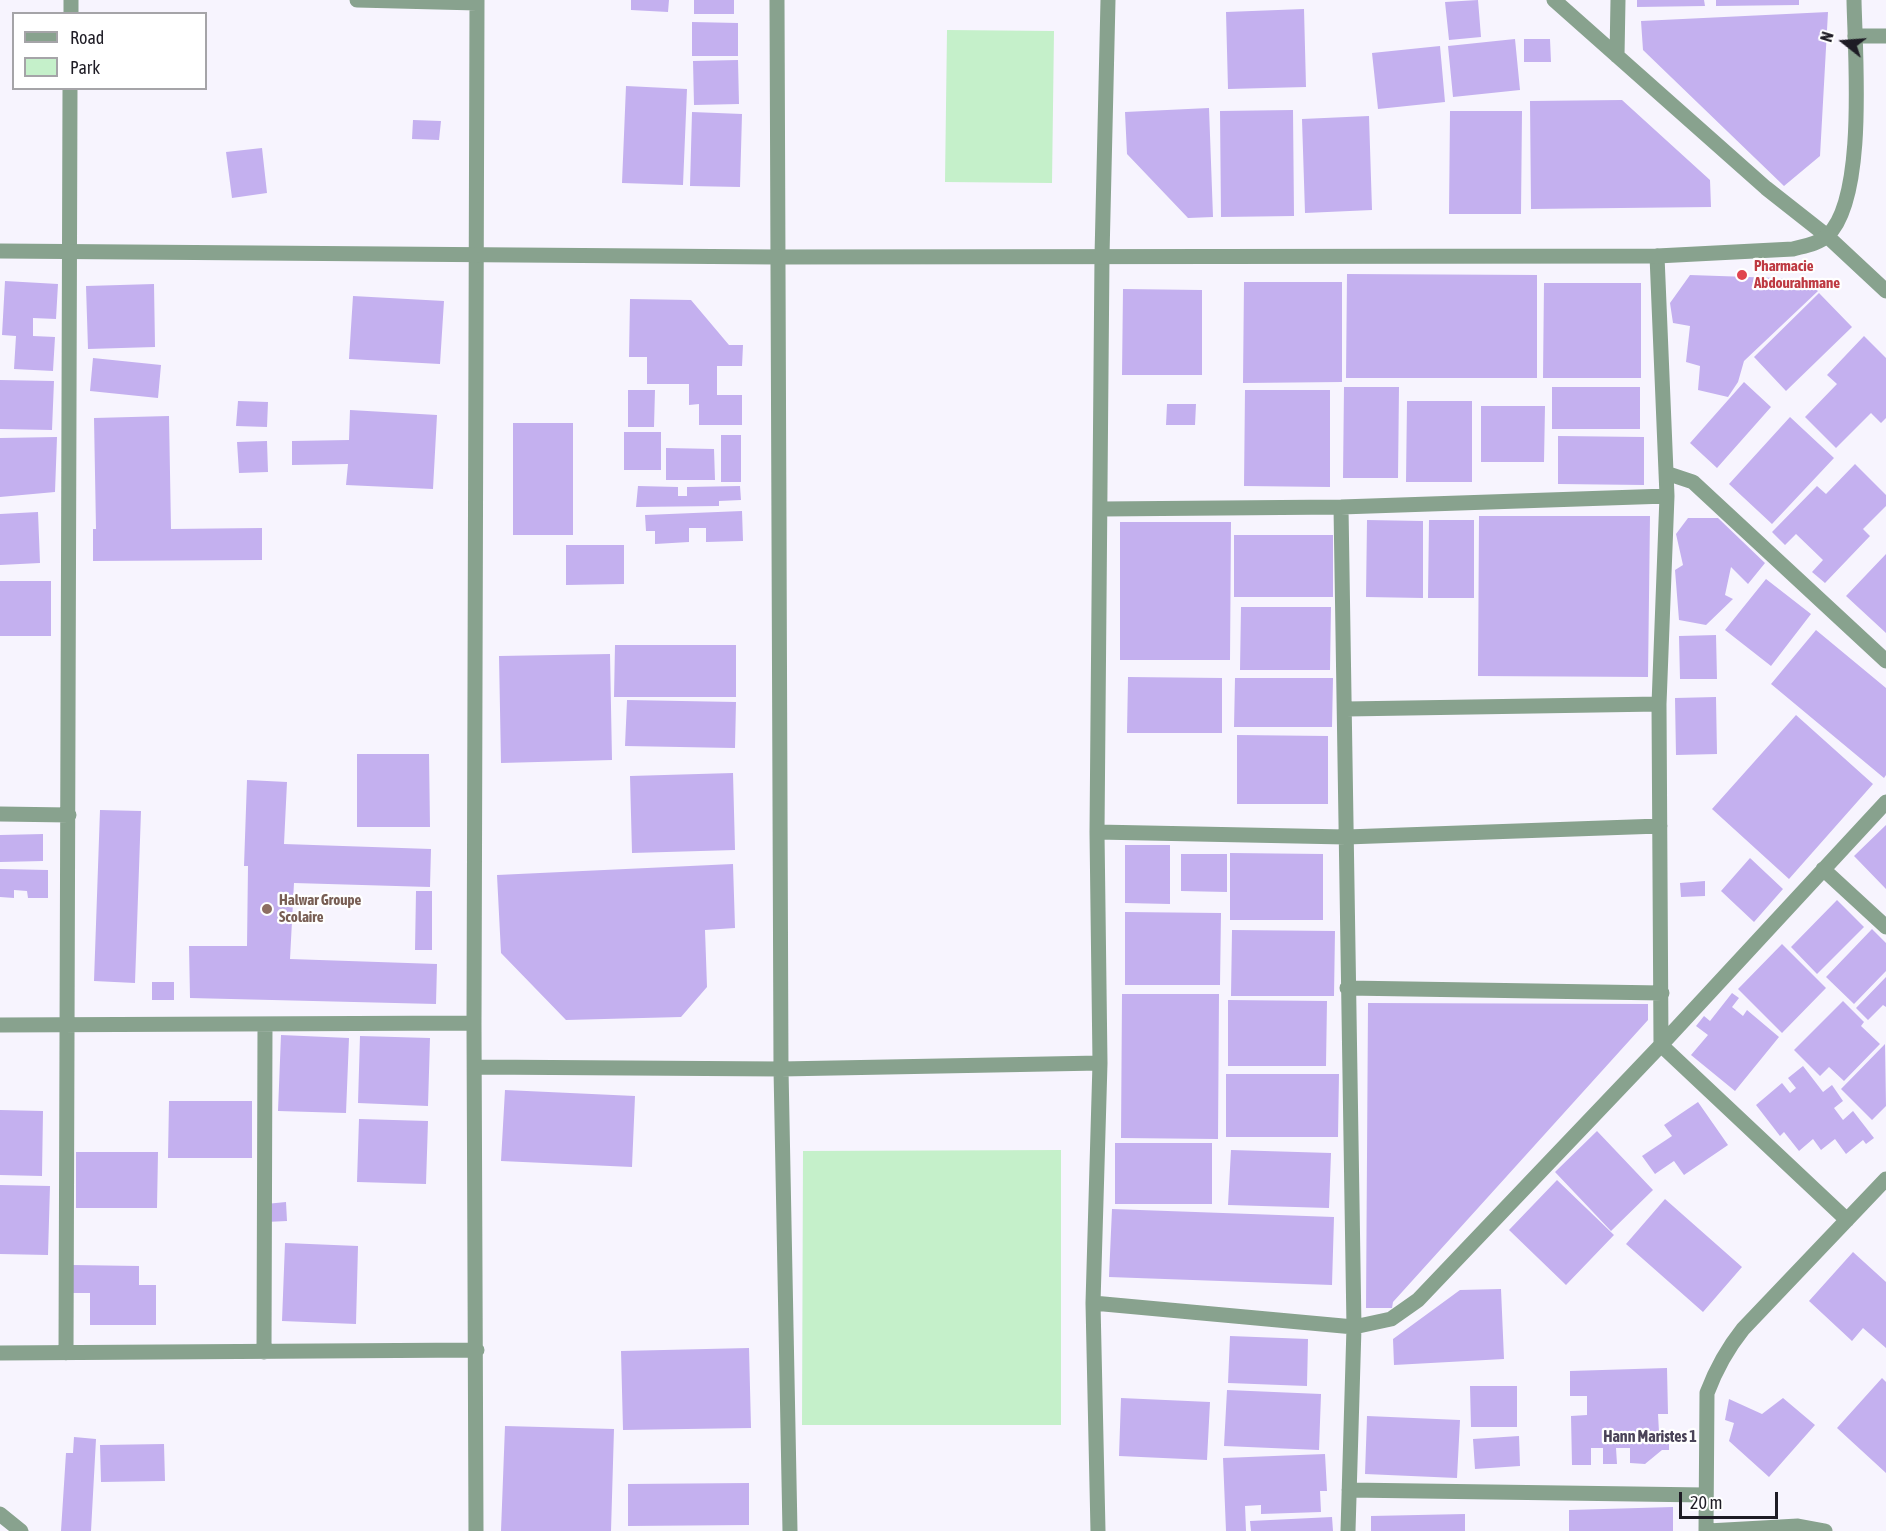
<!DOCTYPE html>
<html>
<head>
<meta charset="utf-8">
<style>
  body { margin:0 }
  #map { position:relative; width:1886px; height:1531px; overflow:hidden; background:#f7f4fe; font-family:"Asap Condensed",sans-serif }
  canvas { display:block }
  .legend { position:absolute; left:12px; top:12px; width:195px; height:78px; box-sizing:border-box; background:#fff; border:2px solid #a5a4a8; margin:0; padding:8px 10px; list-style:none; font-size:18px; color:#1e1c25 }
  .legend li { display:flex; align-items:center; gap:12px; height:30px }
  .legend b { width:30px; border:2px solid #a5a4a8 }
  .north { position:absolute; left:1814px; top:12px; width:60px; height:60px; -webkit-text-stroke:4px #fff; paint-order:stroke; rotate:287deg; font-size:16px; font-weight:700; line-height:24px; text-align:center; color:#1e1c25 }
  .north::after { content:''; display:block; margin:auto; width:21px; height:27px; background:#1e1c25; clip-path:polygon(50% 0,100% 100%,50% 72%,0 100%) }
  .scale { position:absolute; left:1679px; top:1492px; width:99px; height:27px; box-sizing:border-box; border:3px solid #1e1c25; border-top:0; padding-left:8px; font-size:18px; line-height:21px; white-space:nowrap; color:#1e1c25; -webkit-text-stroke:4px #fff; paint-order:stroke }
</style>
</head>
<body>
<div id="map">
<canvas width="1886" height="1531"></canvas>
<ul class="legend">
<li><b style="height:8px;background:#88a28e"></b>Road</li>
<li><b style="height:16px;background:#c5f0ca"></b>Park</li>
</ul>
<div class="north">N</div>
<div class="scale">20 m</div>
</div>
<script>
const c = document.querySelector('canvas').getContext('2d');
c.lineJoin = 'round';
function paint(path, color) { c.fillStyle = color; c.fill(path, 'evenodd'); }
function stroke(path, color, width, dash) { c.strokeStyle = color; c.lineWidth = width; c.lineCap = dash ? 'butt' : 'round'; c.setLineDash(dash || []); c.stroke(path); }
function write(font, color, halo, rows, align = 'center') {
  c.font = font + ' "Asap Condensed",sans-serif'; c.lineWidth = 4.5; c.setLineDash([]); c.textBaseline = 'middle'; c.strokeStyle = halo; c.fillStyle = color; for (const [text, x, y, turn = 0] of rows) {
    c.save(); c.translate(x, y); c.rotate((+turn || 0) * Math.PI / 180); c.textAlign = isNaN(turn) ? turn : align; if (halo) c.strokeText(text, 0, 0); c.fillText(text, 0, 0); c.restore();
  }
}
paint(new Path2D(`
  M947,30L1054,31L1052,183L945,182Z
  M1061,1150V1425H802L803,1151Z`), '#c5f0ca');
paint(new Path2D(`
  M631,0H669L668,12L631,10Z
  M694,0H734V14H694Z
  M1478,0L1481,37L1449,40L1445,2Z
  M1637,0H1704L1705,6L1637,7Z
  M1716,0H1799V5L1716,6Z
  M1304,9L1306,87L1228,89L1226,12Z
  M1828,12L1820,156L1784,186L1643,50L1641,21Z
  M692,22L738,23V56H692Z
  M1515,39L1520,90L1453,97L1448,46Z
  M1524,39H1550L1551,62H1524Z
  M1440,46L1445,102L1378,109L1372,53Z
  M738,60L739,104L694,105L693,61Z
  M626,86L687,89L683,185L622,183Z
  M1622,100L1710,180L1711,207L1531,209L1530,101Z
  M1209,108L1213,217L1188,218L1127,154L1125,112Z
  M1293,110L1294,216L1221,217L1220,111Z
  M1450,111H1522L1521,214H1449Z
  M692,112L742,114L740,187L690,186Z
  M1369,116L1372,210L1305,213L1302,119Z
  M413,120L441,121L439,140L412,139Z
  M262,148L267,193L232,198L226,152Z
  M1347,274L1537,275V378H1346Z
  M1690,275L1807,279L1818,291L1744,361L1738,382L1728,397L1698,390L1700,366L1686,362L1690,326L1673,323L1670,303Z
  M5,281L58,284L56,319L33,318V336L55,337L53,371L14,369L16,336L2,335Z
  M1244,282H1342V382L1243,383Z
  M1544,283H1641V378H1543Z
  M154,284L155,347L88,349L86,286Z
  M1123,289L1202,290V375H1122Z
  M1819,293L1852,327L1786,391L1754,357Z
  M353,296L444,301L440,364L349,359Z
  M630,299L691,300L729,345H743L742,366H717V395H742V425H699V404L689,405V384H647V357H629Z
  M1864,336L1886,358V418L1881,423L1871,413L1836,448L1805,417L1837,384L1827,375Z
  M93,358L161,365L158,398L90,391Z
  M0,380L54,381L52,430L0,429Z
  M1744,382L1771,407L1717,468L1690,443Z
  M1344,387H1399L1398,478H1343Z
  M1552,387H1640V429H1552Z
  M628,390H655L654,427H628Z
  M1245,390H1330V487L1244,486Z
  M238,401L268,402L267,427L236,426Z
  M1407,401H1472V482H1406Z
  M1167,404H1196L1195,425H1166Z
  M1481,406H1545L1544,462H1481Z
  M350,410L437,415L433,489L346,485L348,464L292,465V441L349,440Z
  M169,416L171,529L262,528V560L93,561V529H96L94,418Z
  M1790,417L1834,458L1772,524L1729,484Z
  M513,423H573V535H513Z
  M624,432H661V470H624Z
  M721,435H741V482H721Z
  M1558,436L1644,437V485L1558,484Z
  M57,437L55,492L0,497V438Z
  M267,441L268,472L239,473L237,442Z
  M666,448L714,449L715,480H666Z
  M1855,464L1886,495V506L1863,529L1870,536L1825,583L1812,572L1823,560L1796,534L1785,545L1772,532L1817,486L1826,494Z
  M638,486L678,487V496H687V487L740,486L741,500L719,501V506L636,507Z
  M742,511L743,541L706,542V528H689V542L655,544V531H646L645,515Z
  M38,512L40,563L0,565V514Z
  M1479,516H1650L1648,677L1478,676Z
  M1688,518H1718L1765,563L1748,584L1731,567L1725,595L1733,599L1706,625L1679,620L1675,570L1683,565L1676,534Z
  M1367,520L1423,521V598L1366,597Z
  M1429,520H1474V598H1428Z
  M1120,522H1231L1230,660H1120Z
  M1234,535H1333V597H1234Z
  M566,545H624V584L566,585Z
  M1886,554V633L1846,596Z
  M1766,579L1811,614L1771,666L1725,630Z
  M0,581H51V636H0Z
  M1241,607H1331L1330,670H1240Z
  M1816,630L1886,688V775L1884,778L1771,684Z
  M1716,635L1717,679H1680L1679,636Z
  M615,645H736V697H614Z
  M610,654L612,760L501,763L499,656Z
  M1128,677L1222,678V733H1127Z
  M1235,678H1333L1332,727H1234Z
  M1716,697L1717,754L1676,755L1675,698Z
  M627,700L736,702L735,748L625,746Z
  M1796,715L1873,784L1789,879L1712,809Z
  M1237,735L1328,736V804H1237Z
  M357,754H429L430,827H357Z
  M733,773L735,850L632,853L630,776Z
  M247,780L287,782L284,844L431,849L430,887L294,883L290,959L437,964L436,1004L190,998L189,946H247L248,866H244Z
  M100,810L141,811L135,983L94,981Z
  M1886,825V889L1854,856Z
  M43,834V861L0,862V835Z
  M1125,845H1170V904L1125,903Z
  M1230,853L1323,854V920H1230Z
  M1181,854H1227V892L1181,891Z
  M1750,858L1783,889L1754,922L1721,891Z
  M733,864L735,928L705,930L707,987L681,1017L566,1020L501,953L497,875Z
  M0,869L48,870V898H28L27,891L14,890V898L0,897Z
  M1705,881V896L1681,897L1680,883Z
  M416,891H432V950H415Z
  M1837,900L1864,927L1817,974L1791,947Z
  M1125,912L1221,913L1220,985H1125Z
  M1872,929L1886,943V971L1854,1004L1826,977Z
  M1232,930L1335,931L1334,996H1231Z
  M1782,944L1826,988L1782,1033L1738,989Z
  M1886,977V1007L1883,1005L1868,1020L1856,1008Z
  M152,982H174V1000H152Z
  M1732,993L1739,998L1732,1007L1743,1016L1747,1010L1779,1037L1735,1091L1691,1055L1708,1035L1696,1026L1704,1016L1710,1021Z
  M1122,994H1219L1218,1139L1121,1138Z
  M1228,1000L1327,1001L1326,1066H1228Z
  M1843,1001L1864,1022L1861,1026L1880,1044L1844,1081L1829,1067L1820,1076L1794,1050Z
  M1368,1003L1648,1004V1020L1393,1302L1392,1308H1366Z
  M281,1035L349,1038L346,1113L278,1111Z
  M360,1036L430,1038L428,1106L358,1103Z
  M1885,1044L1886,1106L1872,1120L1841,1089Z
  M1803,1066L1823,1092L1832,1085L1843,1101L1834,1108L1843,1120L1853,1111L1874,1138L1866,1144L1863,1140L1846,1154L1835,1139L1821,1150L1813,1139L1799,1151L1784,1132L1780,1136L1756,1105L1782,1083L1790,1093L1796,1088L1788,1078Z
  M1226,1074H1339L1338,1137H1226Z
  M505,1090L635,1096L632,1167L501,1161Z
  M169,1101H252V1158H168Z
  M1698,1102L1728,1145L1684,1175L1674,1161L1655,1174L1642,1156L1672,1136L1664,1125Z
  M0,1110L43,1111L42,1176L0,1175Z
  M359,1119L428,1121L426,1184L357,1182Z
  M1597,1131L1653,1190L1611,1231L1555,1172Z
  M1115,1143H1212V1204H1115Z
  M1231,1150L1331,1153L1329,1208L1228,1205Z
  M76,1152H158L157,1208H76Z
  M1557,1180L1614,1235L1566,1285L1509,1230Z
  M0,1185L50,1186L48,1255L0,1254Z
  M1665,1199L1742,1267L1703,1312L1626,1244Z
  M286,1202L287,1221L266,1222V1204Z
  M1112,1209L1334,1217L1332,1285L1109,1277Z
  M285,1243L358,1246L356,1324L282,1321Z
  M1853,1252L1886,1282V1348L1863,1328L1852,1341L1809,1301Z
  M72,1265L139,1266V1285H156V1325H90V1293H71Z
  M1501,1289L1504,1359L1394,1365L1393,1339L1460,1290Z
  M1230,1336L1308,1339L1307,1386L1228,1383Z
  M749,1348L751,1428L623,1430L621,1351Z
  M1667,1368L1668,1414H1658L1659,1432L1669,1433V1450H1662L1645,1464L1630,1463V1448H1616L1617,1464H1603V1448H1591V1465H1572L1571,1416L1587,1415V1396H1570V1371Z
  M1882,1378L1886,1382V1473L1837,1428Z
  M1470,1386H1517V1427H1471Z
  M1227,1390L1321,1394L1319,1450L1224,1446Z
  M1121,1398L1210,1402L1207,1460L1119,1456Z
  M1783,1398L1815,1425L1769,1477L1729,1441L1734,1423L1725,1420L1729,1399L1762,1414Z
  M1367,1416L1460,1420L1457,1478L1365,1474Z
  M505,1426L614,1429L611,1531H501Z
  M1519,1436L1520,1466L1475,1469L1473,1439Z
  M74,1437L96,1439L91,1531H61L66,1453H73Z
  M164,1444L165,1481L101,1482L100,1445Z
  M1325,1454L1327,1491H1320L1321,1512L1261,1514V1505L1245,1506L1246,1531H1226L1223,1458Z
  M749,1483V1525L628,1526V1484Z
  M1673,1507V1531H1569V1510Z
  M1465,1514V1531H1371V1516Z
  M1332,1517L1333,1531H1251L1250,1521Z`), '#c4b0ef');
stroke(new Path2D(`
  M357,0L477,3
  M777,0L781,1069L790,1531
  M1554,0L1766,188L1827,236
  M71,14V0
  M1855,36H1886
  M1617,56L1618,0
  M1657,256L1667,496L1659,704L1661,1045L1847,1220
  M1666,473L1693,482L1886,661
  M1341,507L1354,1327L1348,1531
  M1102,509L1341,507L1667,496
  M1346,709L1659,704
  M0,814L69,815
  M1097,832L1346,837L1660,826
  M1823,869L1886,927
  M1347,988L1662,993
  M0,1025L474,1023
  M476,1067L781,1069L1100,1063
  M1093,1303L1354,1327L1391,1319L1418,1300L1661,1045L1886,802
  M264,1352L265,1024
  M0,1353L477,1350
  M66,1353L70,88
  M1349,1490L1705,1495
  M0,1514L21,1531
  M476,1531L474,1023L477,0
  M1098,1531L1093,1303L1100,1063L1097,832L1102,256L1108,0
  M1706,1531L1707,1393C1716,1369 1727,1349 1743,1329L1886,1179
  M1708,1531L1798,1526L1825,1531`), '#88a28e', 15);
stroke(new Path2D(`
  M1827,236L1886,291
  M0,251L776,257L1657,256L1793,249C1804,246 1818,244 1827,236C1867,200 1855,54 1854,0`), '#88a28e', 15);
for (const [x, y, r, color] of [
  [1742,275,6,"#e0444e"],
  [267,909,6,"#8d6e63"]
]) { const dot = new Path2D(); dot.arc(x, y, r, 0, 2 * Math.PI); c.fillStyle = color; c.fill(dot); stroke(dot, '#fff', 2); }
write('bold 15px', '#be3a42', '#fff', [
  ["Pharmacie",1754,266],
  ["Abdourahmane",1754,283]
], 'left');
write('bold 15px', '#785e54', '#fff', [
  ["Halwar Groupe",279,900],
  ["Scolaire",279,917]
], 'left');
write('bold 16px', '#4a4358', '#fff', [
  ["Hann Maristes 1",1650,1437]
]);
</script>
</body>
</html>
